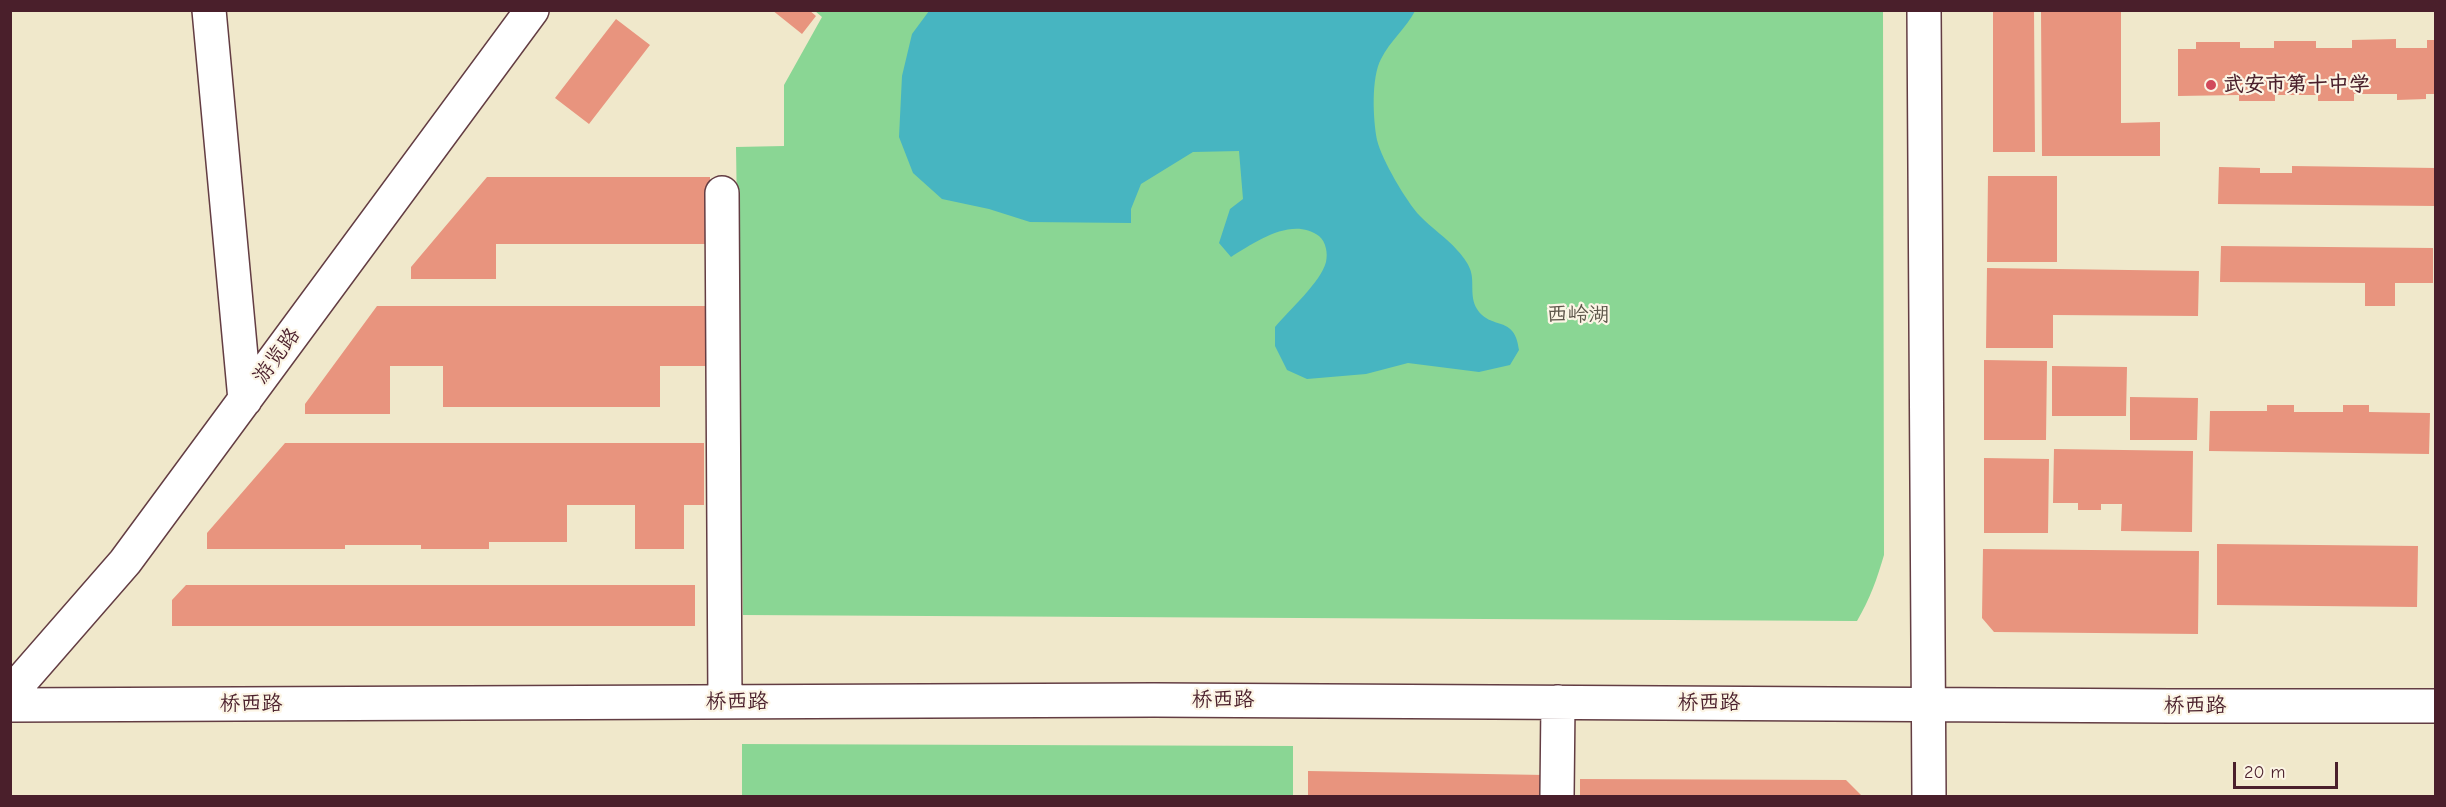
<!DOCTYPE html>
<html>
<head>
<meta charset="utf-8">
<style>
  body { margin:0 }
  #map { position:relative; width:2446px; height:807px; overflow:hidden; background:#f0e8cb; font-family:"Comic Neue",sans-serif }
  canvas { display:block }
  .frame { position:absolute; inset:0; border:12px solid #4a1f2b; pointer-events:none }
  .scale { position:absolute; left:2233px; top:762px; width:105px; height:27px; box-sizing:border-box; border:3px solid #4a1f2b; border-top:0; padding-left:8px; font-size:18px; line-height:21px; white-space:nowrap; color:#4a1f2b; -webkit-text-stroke:4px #fcf5e5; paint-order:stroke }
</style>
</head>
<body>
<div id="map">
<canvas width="2446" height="807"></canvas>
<div class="frame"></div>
<div class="scale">20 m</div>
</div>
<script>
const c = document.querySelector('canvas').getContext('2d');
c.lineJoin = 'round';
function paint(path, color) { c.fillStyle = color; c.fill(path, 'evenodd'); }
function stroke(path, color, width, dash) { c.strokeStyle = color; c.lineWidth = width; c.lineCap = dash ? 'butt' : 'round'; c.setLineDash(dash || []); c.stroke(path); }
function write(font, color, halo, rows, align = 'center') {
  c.font = font + ' "Comic Neue","LXGW WenKai TC",sans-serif'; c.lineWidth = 4.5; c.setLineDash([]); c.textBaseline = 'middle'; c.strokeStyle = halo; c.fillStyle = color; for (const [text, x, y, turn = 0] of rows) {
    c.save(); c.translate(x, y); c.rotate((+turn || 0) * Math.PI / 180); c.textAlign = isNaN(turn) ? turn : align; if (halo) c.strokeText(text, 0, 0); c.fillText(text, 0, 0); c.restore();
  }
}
paint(new Path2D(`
  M815,11H1883L1884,555C1877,579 1870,599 1857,621L743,615L736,147L784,146V85L822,17Z
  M742,744L1293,746V796H742Z`), '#8ad694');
paint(new Path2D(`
  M929,11H1415C1406,28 1390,41 1381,59C1371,78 1373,119 1377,140C1382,160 1406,201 1420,216C1431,228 1446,237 1457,250C1461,254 1468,263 1470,269C1475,281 1469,296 1477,309C1491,331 1515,314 1519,350L1510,365L1479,372L1408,363L1366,374L1307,379L1287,370L1275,346V327C1289,310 1321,282 1326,262C1328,253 1326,242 1319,236C1292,216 1255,242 1231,257L1219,243L1230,209L1243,199L1239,151L1193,152L1141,184L1131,209V223L1030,222L989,209L942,199L913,173L899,137L902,76L912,34Z`), '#47b5c1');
paint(new Path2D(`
  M772,10H809L816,16L802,34Z
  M1993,10H2034L2035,152H1993Z
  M2068,10H2121V123L2160,122V156H2042L2041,12Z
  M616,19L650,45L589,124L555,98Z
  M2396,39V48H2427V40H2436V94H2426V99L2397,100V94H2354V101H2318V95H2275V101H2239V95L2178,96V49H2196V42H2240V48H2274V41H2316V48H2352V40Z
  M2292,166L2436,168V206L2218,204L2219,167L2260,168V173H2292Z
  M1988,176H2057V262H1987Z
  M487,177H710V244H496V279H411V267Z
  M2221,246L2433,248V283H2395V306H2365V283L2220,282Z
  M1987,268L2199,271L2198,316L2053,315V348H1986Z
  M377,306H706V366H660V407H443V366H390V414H305V404Z
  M1984,360L2047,361L2046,440H1984Z
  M2052,366L2127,367L2126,416H2052Z
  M2130,397L2198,398L2197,440H2130Z
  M2267,405H2294V412H2343V405H2369V412L2430,413L2429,454L2209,451L2210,411H2267Z
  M285,443H704V505H684V549H635V505H567V542H489V549H421V545H345V549H207V533Z
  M2054,449L2193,451L2192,532L2121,531L2122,504H2101V510H2078V503H2053Z
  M1984,458L2049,459L2048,533H1984Z
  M2217,544L2418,546L2417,607L2217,605Z
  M1983,549L2199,551L2198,634L1994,632L1982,618Z
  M186,585H695V626H172V600Z
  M1308,771L1545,775L1544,796H1308Z
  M1580,779L1846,780L1862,796H1580Z`), '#e8947e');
const minor = new Path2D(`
  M209,10L245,400
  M1924,10L1929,796
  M722,193L725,702
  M10,694L125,562L532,10
  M10,705L1154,700L2170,706H2436
  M1557,796L1558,702`);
stroke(minor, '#633d43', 36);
stroke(minor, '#fff', 33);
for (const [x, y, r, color] of [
  [2211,85,6,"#d1495b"]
]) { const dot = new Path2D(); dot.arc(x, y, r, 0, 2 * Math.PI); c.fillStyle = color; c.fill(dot); stroke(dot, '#fcf5e5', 2); }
write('bold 21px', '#4a1f2b', '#fcf5e5', [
  ["武安市第十中学",2223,85]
], 'left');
write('21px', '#5d564a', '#fcf5e5', [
  ["西岭湖",1578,315]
]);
write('21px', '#4a1f2b', '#fcf5e5', [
  ["游览路",277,356,-54],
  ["桥西路",1223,700],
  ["桥西路",737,702],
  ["桥西路",1709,703],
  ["桥西路",251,704],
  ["桥西路",2195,706]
]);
</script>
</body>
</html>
